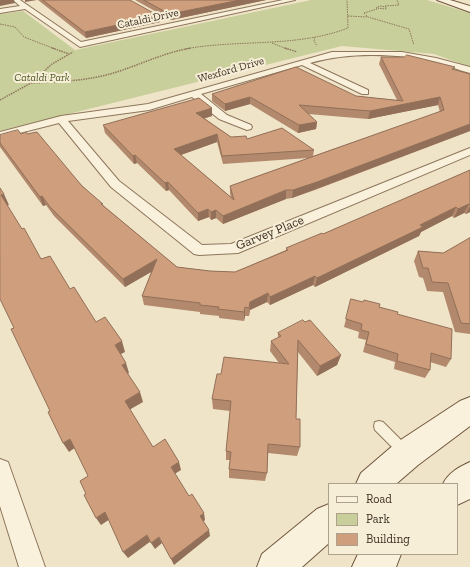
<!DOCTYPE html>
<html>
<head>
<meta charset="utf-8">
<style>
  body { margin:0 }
  #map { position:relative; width:470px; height:567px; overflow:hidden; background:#f0e4c8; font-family:"Zilla Slab",serif }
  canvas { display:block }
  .legend { position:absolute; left:328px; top:483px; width:130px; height:72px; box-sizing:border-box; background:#f7eed8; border:1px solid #ada18e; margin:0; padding:5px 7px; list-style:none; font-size:12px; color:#3d2e20 }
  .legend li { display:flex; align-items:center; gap:8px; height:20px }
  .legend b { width:20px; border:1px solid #ada18e }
</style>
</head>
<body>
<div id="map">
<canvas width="470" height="567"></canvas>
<ul class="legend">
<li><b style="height:5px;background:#faf1dc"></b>Road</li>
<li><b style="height:11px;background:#c9cf9b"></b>Park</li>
<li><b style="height:11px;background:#cf9f7d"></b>Building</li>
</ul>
</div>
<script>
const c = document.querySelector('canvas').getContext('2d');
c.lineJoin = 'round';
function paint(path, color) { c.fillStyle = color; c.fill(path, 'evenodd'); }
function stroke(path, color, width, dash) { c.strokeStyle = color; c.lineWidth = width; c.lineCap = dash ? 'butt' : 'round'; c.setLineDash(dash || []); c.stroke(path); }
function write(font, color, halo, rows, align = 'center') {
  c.font = font + ' "Zilla Slab",serif'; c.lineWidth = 4; c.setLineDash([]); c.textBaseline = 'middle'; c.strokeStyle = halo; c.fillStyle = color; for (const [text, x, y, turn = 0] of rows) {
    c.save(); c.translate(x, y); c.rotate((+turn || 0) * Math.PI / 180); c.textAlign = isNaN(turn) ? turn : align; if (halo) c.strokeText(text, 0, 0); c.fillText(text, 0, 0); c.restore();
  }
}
paint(new Path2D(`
  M311,0H427L470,13V67L434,54L342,46L0,131V14L23,11L75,50Z`), '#c9cf9b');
const lane = new Path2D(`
  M379,421L383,422L408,447L409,451L408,455L404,456L400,455L375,430L374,426L375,422Z`);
const street = new Path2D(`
  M13,0H20L81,42L283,0H295L80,47L25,9L0,13V9L20,6Z
  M332,52H402L436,58L470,67V73C458,70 447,65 435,62C397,53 348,52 310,63L368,90V94H362L302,65L201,94L227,115L251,125L252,127L251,129L247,130L219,119L192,97L149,110L68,121L119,181L202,245L231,244L470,148V155L238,253L199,255L194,254L111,187L59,123L0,138V132L61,116L148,104Z
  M0,459L8,462L45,567H19L0,506Z`);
const secondary = new Path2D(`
  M437,0H450L470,6V12Z
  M470,397V426L418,465L396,484H356L361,473L396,443L460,401Z
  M470,462V499L457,505V484H443C448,473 459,467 470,462Z
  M329,504V543L302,567H257L262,554L317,509Z
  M358,554H401L396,567H352Z`);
stroke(lane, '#8d765c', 2);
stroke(street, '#8d765c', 2);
stroke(secondary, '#6f573f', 2);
stroke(new Path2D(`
  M380,6L386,7V9L376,8Z
  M385,6L399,5L397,0
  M364,13L368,17L409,29L414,45
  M364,13L377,9
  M348,16L367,17
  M0,24L15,27L24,37L55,49
  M315,37L314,41L317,46
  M272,43L287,49
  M185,49C239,39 296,48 348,28L347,0`), '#8d765c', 1, [1.5, 1]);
stroke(new Path2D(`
  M52,48L69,54
  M285,48L297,52
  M31,83C58,82 84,81 110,74C138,66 162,53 191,48
  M0,100L31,83L52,64L73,52`), '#8d765c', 1.5, [1.5, 1]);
paint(lane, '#faf1dc');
paint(street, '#faf1dc');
paint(secondary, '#faf1dc');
paint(new Path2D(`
  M38,0H130L160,22L86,38Z
  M135,0H266L171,20Z
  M381,57L454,70L470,74V131L315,190L292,198L286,199L223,224L216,218L211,220L209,217L198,221L169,190L166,191L137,163L134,164L105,133L103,125L212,116L204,118L231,137L247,139L314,150L313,156L440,112L438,105L368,119L308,114L317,122L316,129L298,133L250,104L225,111L212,101V94L356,96L397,100L379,64ZM217,142L223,164L308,158L230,186V194L231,197L181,155Z
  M21,134H27L104,206L177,267L210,271L235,272L286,250V248L323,234L470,170V212L466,214L464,213L454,218L452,216L421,232L419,236L315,287L313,285L270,305L267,302L250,310L249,316H245L244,321L219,318V316L200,314V312L144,305L142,296L151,272L125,287L54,216L46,205L43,206L0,147V143Z
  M470,238V334L455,332L443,292L427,291L423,278L419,277L414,261L418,251L443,253Z
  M351,299L379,307L397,314L451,359L446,367L430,362V370L425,378L394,369L395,362L363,352L366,340L358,338L359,332L344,327Z
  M278,333L341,355L337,365L317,376L298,352L296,419L300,447L297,456L268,453L267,473L265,481L229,478V469L230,460H226V451L230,411L213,409L212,399L221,374L279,363L270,351L271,341L278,338Z`), '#b2896c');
paint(new Path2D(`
  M0,0H14L15,3L0,6Z
  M25,0H37L25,2Z
  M240,0H266L171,20L170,14Z
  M159,16L160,22L86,38L85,32Z
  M250,97V104L225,111V104Z
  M440,97L438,105L368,119L370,111Z
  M212,108V116L197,121L196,113Z
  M317,122L316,129L298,133L299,125Z
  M470,124V131L292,198L293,190Z
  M217,134V142L175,157L174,149Z
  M135,155L137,163L134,164L133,156Z
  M168,182L169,190L166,191L165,183Z
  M286,190V199L223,224V216Z
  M4,194L9,205L6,206L1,195Z
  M42,196L46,205L43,206L40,197Z
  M469,204L464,213L454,218L458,209Z
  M470,206V212L466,214Z
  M456,207L452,216L421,232L419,236L315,287L317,278L420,225Z
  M208,209L209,217L198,221V213Z
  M216,210V218L211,220V212Z
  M157,259L158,268L125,287L123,279Z
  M315,276L313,285L270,305V297Z
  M268,293L267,302L250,310L249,316L250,302Z
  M245,307V316L244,321V312Z
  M122,341L125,352L119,355L115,345Z
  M341,355L337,365L317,376L320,366Z
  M126,363L129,373L126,375L122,365Z
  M140,392L143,402L129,410L125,401Z
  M70,439L76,447L69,452L63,443Z
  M179,462L181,470L173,475L171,467Z
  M105,512L110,519L101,525L96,518Z
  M204,513L205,520L202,523L200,516Z
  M209,530L210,536L174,565L171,559Z
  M147,535L151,541L128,558L123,552Z
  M159,537L162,543L155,549L151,543Z`), '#916f58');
const building = new Path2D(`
  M43,0H130L159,16L85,32Z
  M144,0H240L170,14Z
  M407,55L455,67L452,69L470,74V124L317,182L293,190H286L223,216L216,210L211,212L208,209L198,213L168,182L165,183L135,155L133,156L103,125L199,98L212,108L196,113L231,137L246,136L247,139L282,128L314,150L222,156L217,134L174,149L234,200L230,186L444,110L440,97L370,111L299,105L317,122L299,125L250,97L225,104L212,94L296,67L356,96L403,101L381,57H404Z
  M18,130L21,134L26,132L27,134L37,132L82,186L103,204H101L177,267L210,271L235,272L288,250L286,248L322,233L323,234L470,170V205L469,204L458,209L456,207L420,225L423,227L317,278L315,276L270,297L268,293L250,302L249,308L245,307L244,312L218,309L219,307L200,305V303L142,296L157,259L123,279L50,207L42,196L40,197L0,143V135Z
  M0,188L4,194L1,195L22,229L24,228L41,259L50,256L70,289L74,287L96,322L105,317L122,341L115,345L126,363L122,365L140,392L125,401L153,447L165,439L179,462L171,467L189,496L192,494L204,513L200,516L209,530L171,559L159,537L151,543L147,535L123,552L105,512L96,518L84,495L86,494L80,481L88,476L70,439L63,443L48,412L50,411L11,329L14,328L0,299Z
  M470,238V324L461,323L448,283L432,282L428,268H423L418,251L443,253Z
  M351,299L363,302L364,300L380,304L379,307L398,312L397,314L452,329L451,359L431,353L430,370L397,361L398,354L366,344L369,332L361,330L362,324L346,319Z
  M303,320L305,322L310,320L341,355L320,366L298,340L296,419H300V447L268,444L267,473L229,469L231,452L226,451L231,401L212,399L217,374H221L224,357L289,364L271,341L281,336L278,333Z`);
paint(building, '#cf9f7d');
stroke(building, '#916f58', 1);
write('11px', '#3d2e20', '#f7eed8', [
  ["Cataldi Drive",148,19,-12],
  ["Wexford Drive",231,70,-16]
]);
write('italic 11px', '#4d5a26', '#f7eed8', [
  ["Cataldi Park",42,78]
]);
write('13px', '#3d2e20', '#f7eed8', [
  ["Garvey Place",270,233,-22]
]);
</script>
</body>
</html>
